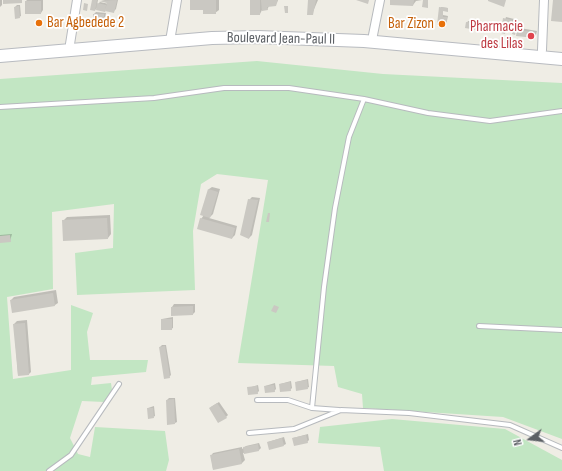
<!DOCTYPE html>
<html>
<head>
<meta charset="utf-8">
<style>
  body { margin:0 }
  #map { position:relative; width:562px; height:471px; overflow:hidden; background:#efede5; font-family:"Sofia Sans Condensed",sans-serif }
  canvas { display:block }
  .north { position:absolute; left:510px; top:419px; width:40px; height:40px; -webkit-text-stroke:3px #fff; paint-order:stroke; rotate:255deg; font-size:11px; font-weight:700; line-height:16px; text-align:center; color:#5c6065 }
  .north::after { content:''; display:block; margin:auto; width:14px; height:18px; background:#5c6065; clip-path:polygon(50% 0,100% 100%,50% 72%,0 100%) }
</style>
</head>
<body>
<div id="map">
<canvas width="562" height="471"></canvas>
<div class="north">N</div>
</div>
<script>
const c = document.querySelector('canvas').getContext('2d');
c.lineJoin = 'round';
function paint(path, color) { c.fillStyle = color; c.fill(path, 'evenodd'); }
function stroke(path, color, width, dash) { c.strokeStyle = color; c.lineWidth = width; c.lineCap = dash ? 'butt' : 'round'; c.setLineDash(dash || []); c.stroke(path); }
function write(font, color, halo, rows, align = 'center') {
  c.font = font + ' "Sofia Sans Condensed",sans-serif'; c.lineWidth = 3.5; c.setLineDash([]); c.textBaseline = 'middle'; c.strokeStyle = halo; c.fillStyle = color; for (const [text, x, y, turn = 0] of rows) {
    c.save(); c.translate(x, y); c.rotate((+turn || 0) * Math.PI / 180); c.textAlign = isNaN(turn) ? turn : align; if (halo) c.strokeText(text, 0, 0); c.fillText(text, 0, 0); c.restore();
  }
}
paint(new Path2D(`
  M257,61L383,74L562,83V439L503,417L363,408L362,394L338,387L334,366L238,363L268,180L217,174L201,184L193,231L195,290L77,295L75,253L113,248L114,204L52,212L53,289L7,297L13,379L71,370V305L93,313L87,332L90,360H148L146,372L92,377L91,385L111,383L112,390L104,402L82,401L70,438L78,454L90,457L95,427L165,431L169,460L166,471H0V79Z
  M392,419L505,429L562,460V471H384L380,447L318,443L320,427Z`), '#c2e6c3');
paint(new Path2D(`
  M0,0H2V5L0,7Z
  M27,0H43V10L41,13L26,1Z
  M93,0H98L97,5L100,2L109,4V2L101,0H118L116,9L113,12L107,8L104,10L98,7L95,10Z
  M191,0H219V10L215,13Z
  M251,0H278L277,3L269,6L267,10H262L260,14H251Z
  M309,0H318L312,14Z
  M391,0H422L416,1L413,5Z
  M17,5H20L21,16L19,17L15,7Z
  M441,7L448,8V11L443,10V15L448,16L446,25L439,24Z
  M96,12L106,13L104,23L94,14Z
  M506,17L514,19L511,26L507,25L505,33L503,26Z
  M468,21L479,22V27L477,29L467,23Z
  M520,28L537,31L536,35L534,37L518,35Z
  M212,187L220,189L213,214L209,218L237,226L235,235L232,238L201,219L204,215L209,189Z
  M252,197L260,198L252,235L249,238V200Z
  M110,215L111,234L108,238L63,221L67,217Z
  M12,234L10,241L0,242V235Z
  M56,290L58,303L55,305L13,312L11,300L14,297Z
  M174,304H195V312L193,314L172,307Z
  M173,317V328L171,329L162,319Z
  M27,320L31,372L29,374L18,375L14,324L17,321Z
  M162,345H166L171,375L169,377L160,347Z
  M308,379L309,387L307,388L296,382Z
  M291,381L292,388L290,390L280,384Z
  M275,383L276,389L274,391L265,386Z
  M258,385L259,391L257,393L248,388Z
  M169,398H175L177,422L175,423L167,400Z
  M219,402L228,415L226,417L211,407Z
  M154,406L155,416L153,417L148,408Z
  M308,434L309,440L307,442L293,438Z
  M284,437L286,444L284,445L268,442Z
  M259,443L261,448L259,450L243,453L245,460L242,463L213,469L211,456L213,453L242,447V449L246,446Z`), '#0003');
paint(new Path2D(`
  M3,0H22V3L3,4Z
  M92,0H97L95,11L90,10Z
  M117,0L114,13L105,11L107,3L99,1Z
  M190,0H216V14H203V10H190Z
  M250,0H260V15H250Z
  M261,0H277V3L276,6L267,7L268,10L262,11Z
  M308,0H316L313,15H307Z
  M356,0H369L368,4Z
  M390,0H414L413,6L390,5Z
  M423,0H428V8L422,7Z
  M488,0H506L504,7L488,1Z
  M553,0H562V22L551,21Z
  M25,1H41V14H25Z
  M84,3L88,4L87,11L83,10Z
  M97,3L106,5L105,12L96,10Z
  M19,6L20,18L15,19L14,7Z
  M284,6H288V13H285Z
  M439,7L448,8V12L443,11V17H447L446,26L437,25Z
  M93,14H104V24H93Z
  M503,18L512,20L511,27L502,25Z
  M466,22L478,24L477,30L465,28Z
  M513,24L517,25L515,35L512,34Z
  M502,25L506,26L505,34L501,33Z
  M517,30L535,32V38L516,36Z
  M208,189L218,192L210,218L200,215Z
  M248,199L258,200L249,239L240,235Z
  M268,213H270L269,222H266Z
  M107,218L108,239L63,241L62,220Z
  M200,218L235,228L232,239L197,229Z
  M10,235L11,242L0,243V236Z
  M53,293L55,306L12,313L10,300Z
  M274,305L279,307L276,313L271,311Z
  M193,306V315L171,316V307Z
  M161,319H172V330H161Z
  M25,323L29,375L18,376L13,324Z
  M165,346L170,378L164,379L159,347Z
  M307,380L308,389L296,391L295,382Z
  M290,382L291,391L280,392L279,384Z
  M274,385L275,392L265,393L264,386Z
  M257,386L258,394L248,395L247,387Z
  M174,399L175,424L167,425L166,400Z
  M217,403L227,418L218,423L209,408Z
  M147,408H153L154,418L148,419Z
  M306,435L308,443L294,446L292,438Z
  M282,438L284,446L269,450L267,442Z
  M258,444L259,451L244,454L243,447Z
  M239,449L242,464L213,470L210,455Z`), '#cac8c2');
const service = new Path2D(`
  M0,107L154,98L224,88H289L364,99L428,113L490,121L562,111
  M479,326L562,330
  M257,400H288L312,408L339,410
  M312,408L324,287L335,208L349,137L364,99
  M249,433L294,429L341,410L409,413L510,425L562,448
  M49,471L71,455L119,384`);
const minor = new Path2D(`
  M373,35L380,0
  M170,41L177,0
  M70,44L77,0
  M542,50L544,0`);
const secondary = new Path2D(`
  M0,56L212,38L258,37L364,41L562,59`);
stroke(service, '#b7babe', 6);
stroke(minor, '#b7babe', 10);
stroke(secondary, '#b8bbc0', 14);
stroke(service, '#fff', 4);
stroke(minor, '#fff', 8);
stroke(secondary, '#fff', 12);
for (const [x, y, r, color] of [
  [39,23,4,"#e8710a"],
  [442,24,4,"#e8710a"],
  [531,36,4,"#e0444e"]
]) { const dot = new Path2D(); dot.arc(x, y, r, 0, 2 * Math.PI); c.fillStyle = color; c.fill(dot); stroke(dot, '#fff', 1.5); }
write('15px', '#c56008', '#fff', [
  ["Bar Agbedede 2",47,23],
  ["Bar Zizon",434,24,"right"]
], 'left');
write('15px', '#be3a42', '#fff', [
  ["Pharmacie",523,27],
  ["des Lilas",523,44]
], 'right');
write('15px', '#5c6065', '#fff', [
  ["Boulevard Jean-Paul II",281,39,1]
]);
</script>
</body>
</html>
